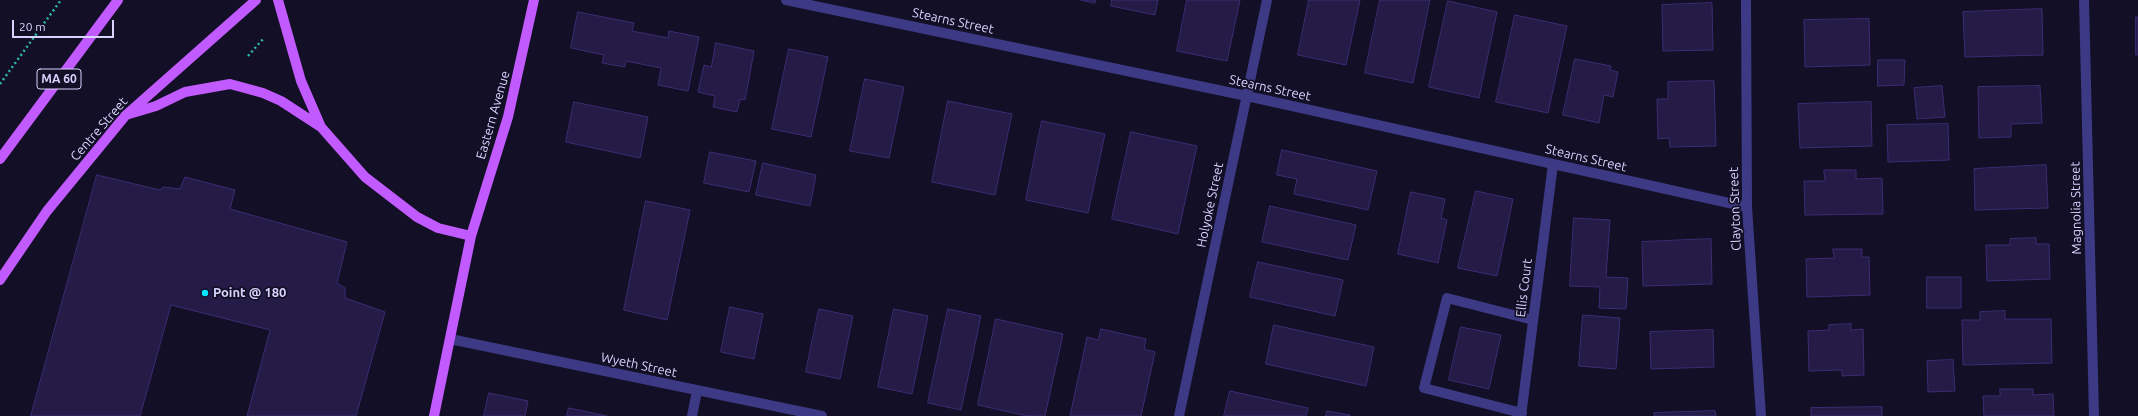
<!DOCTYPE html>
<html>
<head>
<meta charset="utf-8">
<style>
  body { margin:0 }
  #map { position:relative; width:2138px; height:416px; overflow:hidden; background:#130f26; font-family:Ubuntu,sans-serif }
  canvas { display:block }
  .scale { position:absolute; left:12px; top:20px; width:102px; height:18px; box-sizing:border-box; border:2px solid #d9d4ff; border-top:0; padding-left:5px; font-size:12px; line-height:14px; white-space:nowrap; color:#d9d4ff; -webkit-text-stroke:3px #130f26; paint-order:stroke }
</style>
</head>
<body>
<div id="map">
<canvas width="2138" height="416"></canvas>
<div class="scale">20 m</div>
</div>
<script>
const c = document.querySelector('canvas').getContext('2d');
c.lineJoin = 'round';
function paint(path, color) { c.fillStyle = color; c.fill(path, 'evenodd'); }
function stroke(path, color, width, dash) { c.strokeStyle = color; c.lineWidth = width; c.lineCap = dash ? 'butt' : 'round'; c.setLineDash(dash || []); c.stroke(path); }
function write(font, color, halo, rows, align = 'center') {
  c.font = font + ' Ubuntu,sans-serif'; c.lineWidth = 3.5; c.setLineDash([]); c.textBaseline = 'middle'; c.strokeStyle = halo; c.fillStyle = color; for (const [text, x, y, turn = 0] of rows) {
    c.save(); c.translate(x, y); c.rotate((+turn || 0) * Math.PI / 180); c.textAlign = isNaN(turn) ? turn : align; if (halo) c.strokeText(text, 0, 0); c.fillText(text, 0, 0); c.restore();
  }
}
const building = new Path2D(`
  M1081,0H1096L1095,3Z
  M1112,0H1158L1155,15L1111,6Z
  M1187,0H1240L1227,61L1177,51Z
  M1309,0H1360L1346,65L1298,55Z
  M1380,0H1430L1413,83L1365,73Z
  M1448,1L1497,12L1479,98L1429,87Z
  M1712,3L1713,50L1663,51L1662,5Z
  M2042,9L2043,55L1965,57L1963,12Z
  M578,12L634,23L632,31L668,38L669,31L699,37L688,91L658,85L661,68L626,61L625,67L602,63L604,55L571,48Z
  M1515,15L1567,26L1548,113L1496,102Z
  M2136,17H2138V55H2136Z
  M1869,19L1870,65L1805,67L1804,20Z
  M716,43L754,51L745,100L740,99L737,112L713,107L715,96L698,92L704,65L711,67Z
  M789,49L828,57L811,137L772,129Z
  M1575,59L1611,66L1610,70L1618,72L1613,97L1604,95L1599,123L1563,115Z
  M1878,60H1905L1904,85L1878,86Z
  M865,79L904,87L889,158L850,151Z
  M1714,81L1716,146L1670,147L1669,138L1658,139L1657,99H1668V82Z
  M1942,86L1945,117L1917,119L1914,88Z
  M2040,86L2042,123L2011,124V137L1979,138L1978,87Z
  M948,101L1012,114L995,195L932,182Z
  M574,102L648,117L640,158L566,142Z
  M1871,102L1872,146L1800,148L1798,104Z
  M1042,121L1105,134L1088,213L1026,200Z
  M1948,124L1949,160L1888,162L1887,125Z
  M1131,132L1197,146L1178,234L1112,219Z
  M1282,150L1377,171L1368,210L1294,194L1297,179L1277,175Z
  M710,152L756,161L749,192L704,183Z
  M763,163L816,175L810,206L756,195Z
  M2046,165L2048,208L1975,210L1974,169Z
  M1824,170H1856V179L1882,178L1883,214L1805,215L1804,181H1825Z
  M97,175L160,190L163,187L180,189L185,177L235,190L230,209L347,242L337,283L345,288V298L385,312L356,416H247L270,330L171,305L140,416H31Z
  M1476,191L1513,199L1497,276L1458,268Z
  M1411,192L1445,199L1441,218L1447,220L1438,263L1398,254Z
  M646,201L690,210L667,320L624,310Z
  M1270,206L1356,225L1348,260L1262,242Z
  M1574,218L1610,220L1606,277L1628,278L1626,309L1599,308L1600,287L1570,286Z
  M2036,238V244H2049L2050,279L1987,281L1986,245H2010V239Z
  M1711,239L1712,284L1643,286L1642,242Z
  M1833,249H1862V257H1869L1870,295L1807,297L1806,259L1834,258Z
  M1258,262L1343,280L1335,316L1250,297Z
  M1927,277H1961V308H1927Z
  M730,307L763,314L754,359L721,352Z
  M819,309L853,316L840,379L806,372Z
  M894,309L928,316L912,394L878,387Z
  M948,309L981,316L961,410L928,403Z
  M2005,311V319H2051L2052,363L1963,365L1962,320H1980V312Z
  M1583,315L1620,318L1616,369L1579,366Z
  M996,319L1063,334L1045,416H1027L978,405Z
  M1851,324V330L1863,329L1864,375L1842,376V370L1809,371L1808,331L1829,330V325Z
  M1274,325L1374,347L1366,386L1266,364Z
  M1461,327L1501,335L1489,389L1449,380Z
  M1101,329L1146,339L1144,349L1155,352L1141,416H1070L1087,337L1098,340Z
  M1713,330L1714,367L1651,369L1650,332Z
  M1953,360L1955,391L1928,392L1927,361Z
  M2000,389H2033V395L2053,394L2054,416H1984L1983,396H2000Z
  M1230,391L1308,408L1306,416H1224Z
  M489,393L528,401L525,416H484Z
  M1882,407V416H1811V408Z
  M569,408L607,416H567Z
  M1327,411L1350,415V416H1326Z
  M1715,411L1716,416H1654V413Z`);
paint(building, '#241b47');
stroke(building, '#3b2d73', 1);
stroke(new Path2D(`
  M248,56L263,39
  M0,84L61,0`), '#2fb8b0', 2.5, [2, 3]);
stroke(new Path2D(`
  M1522,413L1424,388L1447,298L1533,320`), '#3d3a85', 10);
stroke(new Path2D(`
  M786,0L1247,96L1747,207
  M1746,0L1747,207L1761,416
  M2084,0L2094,416
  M450,339L822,416
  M692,416L697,391
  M1179,416L1267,0
  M1521,416L1553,164`), '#3d3a85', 10);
stroke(new Path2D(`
  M278,0L301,81L321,127L365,177L417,217L438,228L471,236
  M129,114L156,106L185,92L230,84L263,93L281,101L321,127
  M0,159L118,0
  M0,280L47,211L125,116L256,0
  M434,416L471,236L508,117L534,0`), '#c25bff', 10);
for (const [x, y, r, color] of [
  [205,293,4,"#00e5ff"]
]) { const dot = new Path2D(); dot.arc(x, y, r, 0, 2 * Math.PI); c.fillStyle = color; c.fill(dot); stroke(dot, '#130f26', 1.5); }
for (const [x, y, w] of [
  [59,79,44]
]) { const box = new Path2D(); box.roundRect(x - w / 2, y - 10, w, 20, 3); c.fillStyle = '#130f26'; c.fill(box); stroke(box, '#d9d4ff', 1); }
write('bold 12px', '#d9d4ff', null, [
  ["MA 60",59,79]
]);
write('13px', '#d9d4ff', '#130f26', [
  ["Stearns Street",953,21,12],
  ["Stearns Street",1270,88,12],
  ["Eastern Avenue",493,115,-74],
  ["Centre Street",99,129,-49],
  ["Stearns Street",1586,158,13],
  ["Holyoke Street",1210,205,-78],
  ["Magnolia Street",2076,208,-91],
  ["Clayton Street",1735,209,-92],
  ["Ellis Court",1524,288,-83],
  ["Wyeth Street",639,365,12]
]);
write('bold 13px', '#d9d4ff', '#130f26', [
  ["Point @ 180",213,293]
], 'left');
</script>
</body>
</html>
